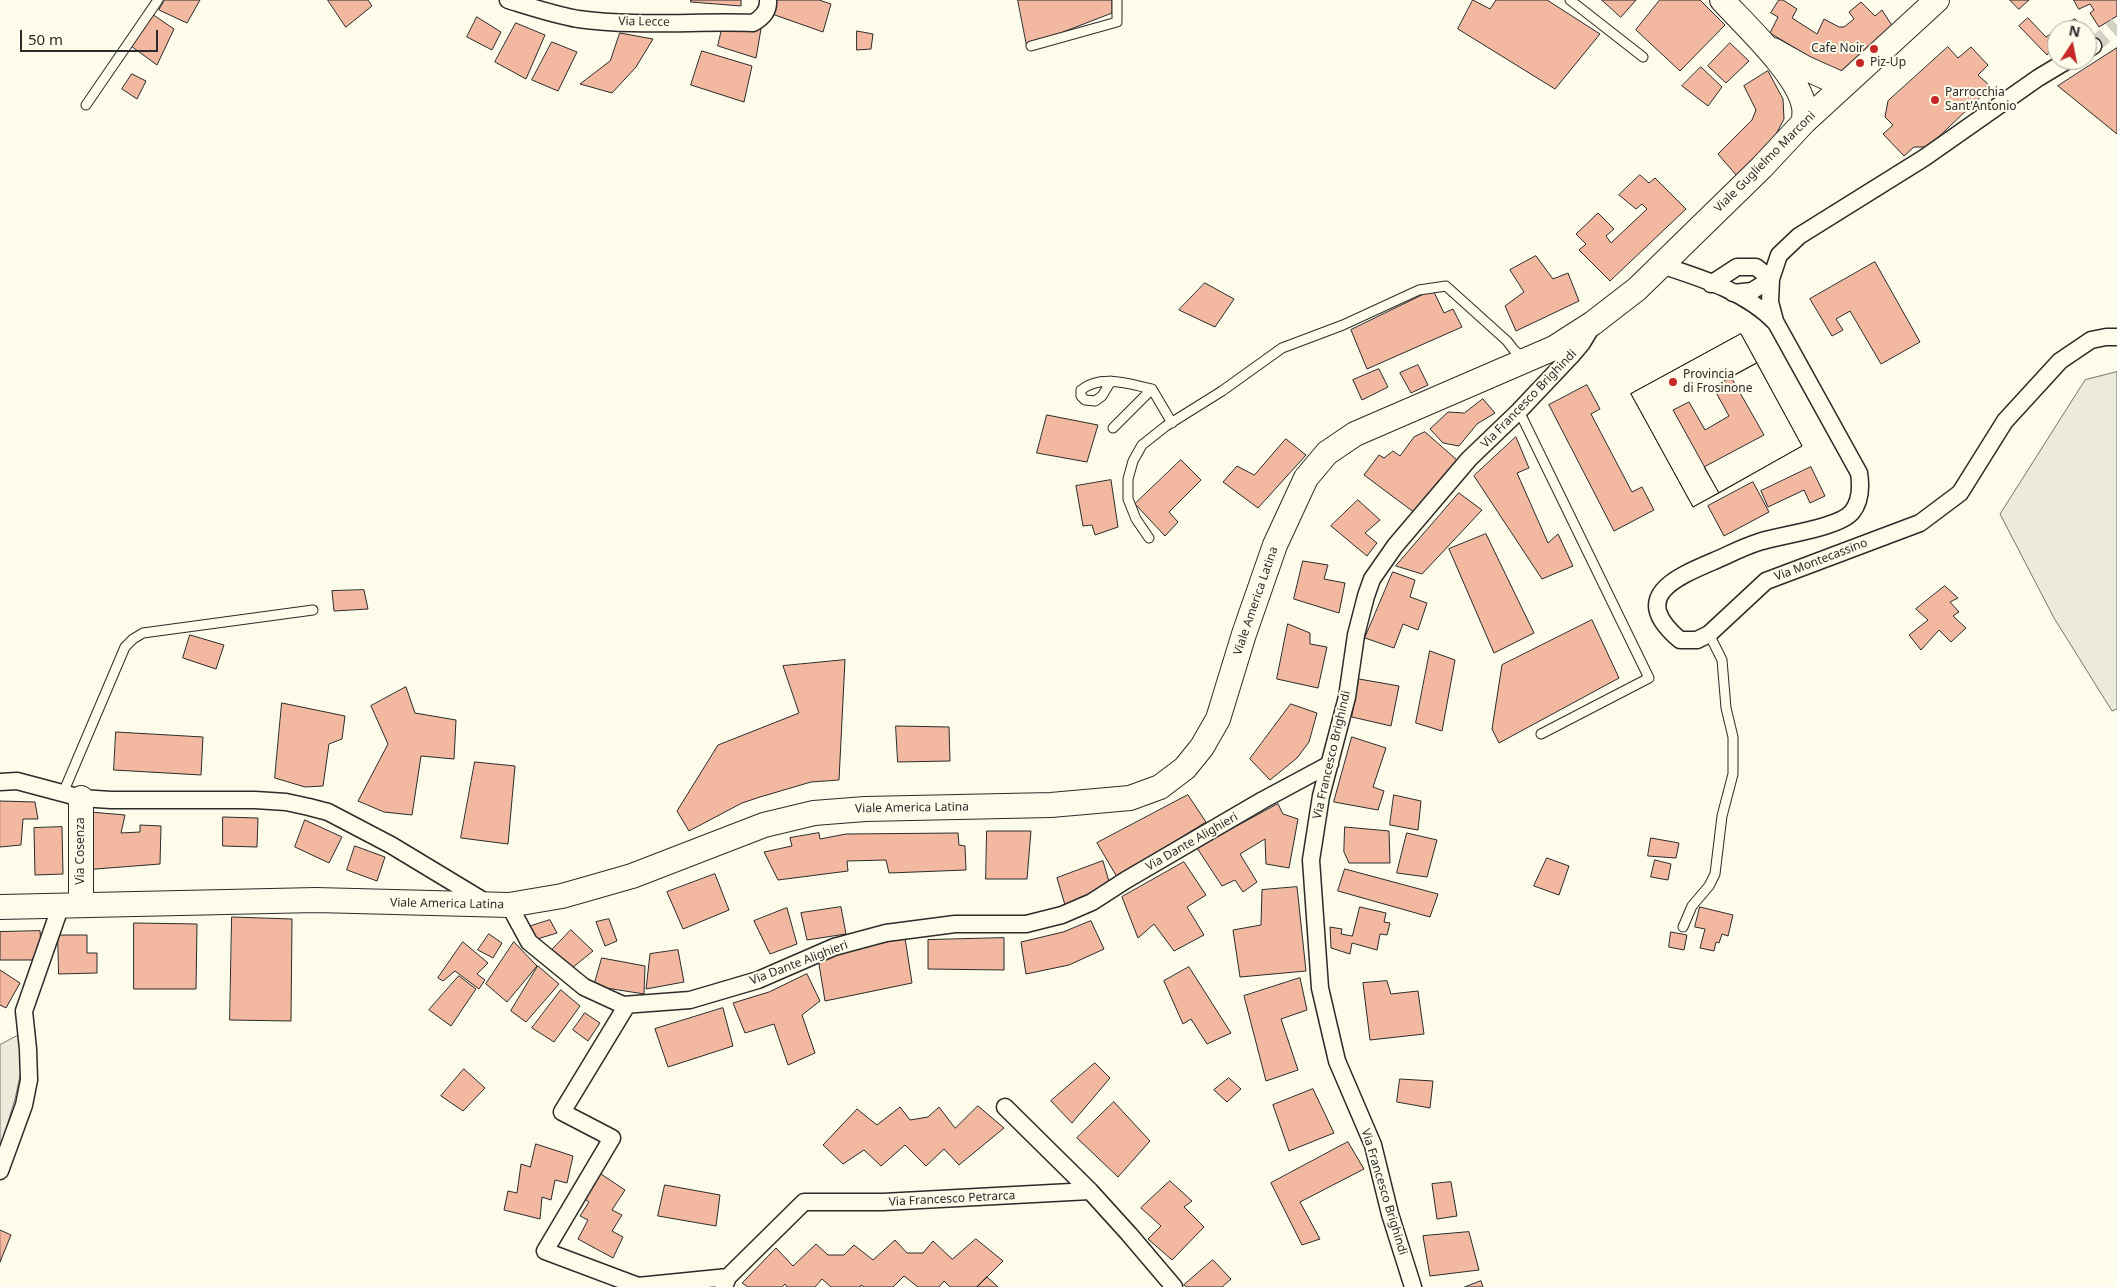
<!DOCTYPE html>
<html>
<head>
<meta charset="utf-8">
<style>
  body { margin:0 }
  #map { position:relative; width:2117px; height:1287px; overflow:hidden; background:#fdfbea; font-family:"Noto Sans",sans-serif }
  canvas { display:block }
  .north { position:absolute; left:2047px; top:20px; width:50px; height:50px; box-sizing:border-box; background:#fdfbea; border:1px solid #a9a89e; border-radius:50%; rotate:11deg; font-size:14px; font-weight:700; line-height:20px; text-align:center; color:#2b2b2b }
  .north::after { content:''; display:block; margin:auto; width:18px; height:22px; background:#c62828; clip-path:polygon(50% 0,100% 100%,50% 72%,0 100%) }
  .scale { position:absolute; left:20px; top:30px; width:138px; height:22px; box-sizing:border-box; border:2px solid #2b2b2b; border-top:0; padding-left:6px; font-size:15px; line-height:18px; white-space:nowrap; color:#2b2b2b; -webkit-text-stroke:4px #fdfbea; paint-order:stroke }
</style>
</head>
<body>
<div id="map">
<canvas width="2117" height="1287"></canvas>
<div class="north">N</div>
<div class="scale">50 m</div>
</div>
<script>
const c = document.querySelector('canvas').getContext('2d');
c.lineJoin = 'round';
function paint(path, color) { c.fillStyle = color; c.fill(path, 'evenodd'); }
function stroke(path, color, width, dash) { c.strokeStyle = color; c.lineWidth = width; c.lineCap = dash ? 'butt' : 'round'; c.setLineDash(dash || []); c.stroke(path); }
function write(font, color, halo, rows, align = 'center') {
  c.font = font + ' "Noto Sans",sans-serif'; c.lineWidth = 4; c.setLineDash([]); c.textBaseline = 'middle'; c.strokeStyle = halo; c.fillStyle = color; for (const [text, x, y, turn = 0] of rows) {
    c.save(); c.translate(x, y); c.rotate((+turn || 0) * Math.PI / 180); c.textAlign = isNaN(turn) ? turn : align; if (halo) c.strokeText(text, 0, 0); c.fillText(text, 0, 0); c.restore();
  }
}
const green = new Path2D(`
  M19,1035L23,1062L15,1099L0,1149V1045Z`);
paint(green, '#ecebdb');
stroke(green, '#74746e', 1);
const parking = new Path2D(`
  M2117,372V709L2112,711L2054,618L2000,514L2085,380Z`);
paint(parking, '#eceadb');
stroke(parking, '#74746e', 1);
const building = new Path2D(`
  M165,0H200L187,23L159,10Z
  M328,0H368L372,6L346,27Z
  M691,0H741V6L691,2Z
  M776,0H819L831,4L823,32L772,14Z
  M1018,0H1112V13L1027,46Z
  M1473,0L1490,9L1496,0H1547L1600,34L1555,89L1458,29Z
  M1602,0H1636L1621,17Z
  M1660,0H1700L1725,25L1680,71L1636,30Z
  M1779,0H1783L1797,9L1792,18L1817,34L1824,19L1839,27H1844L1854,19L1849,12L1861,2L1875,16L1882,10L1895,30L1852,71L1835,72L1770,33L1778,17L1771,13Z
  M2010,0H2029L2019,9Z
  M2074,0H2117V16L2099,27L2090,13L2094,10L2090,4L2079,9Z
  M152,14L174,29L157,65L131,46Z
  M477,17L501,32L492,50L467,37Z
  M2028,18L2046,37L2057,30V47L2055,45L2047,55L2019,26Z
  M2075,19L2085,30H2057Z
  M516,23L545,35L526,79L495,62Z
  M722,29H761L756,58L718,46Z
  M857,31L873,34L871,49L857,50Z
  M620,33L653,39L636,67L612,93L580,84L610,61Z
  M552,42L577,52L558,91L532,80Z
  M1730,43L1749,61L1726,83L1708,66Z
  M1948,47L1958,58L1971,47L1988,65L1978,75L1991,87L1928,147H1914L1904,156L1883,134L1893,125L1885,117L1888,101Z
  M2117,48V134L2058,86Z
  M702,51L752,66L744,102L691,85Z
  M1701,67L1722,87L1708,106L1682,86Z
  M1768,71L1783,99L1784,119L1774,138L1737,176L1718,154L1752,120L1756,110L1744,86Z
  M132,74L146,81L137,99L122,89Z
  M1640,175L1649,183L1655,178L1686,209L1610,281L1579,250L1586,244L1576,234L1598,213L1614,229L1606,236L1611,243L1647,209L1642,204L1636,209L1619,195Z
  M1536,256L1553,279L1568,273L1579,301L1516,331L1505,306L1524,292L1510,270Z
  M1875,262L1920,342L1881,364L1850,311L1836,319L1843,330L1832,336L1810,299Z
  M1205,283L1234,299L1215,327L1179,310Z
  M1433,290L1444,313L1453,309L1462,327L1367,369L1351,330Z
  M1741,334L1802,446L1693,507L1631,394Z
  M1741,334L1757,363L1713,387L1729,416L1705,430L1689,402L1673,410L1719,493L1693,507L1631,394Z
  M1757,363L1802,446L1719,493L1704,467L1764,435L1731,377Z
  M1418,365L1428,385L1411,393L1400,373Z
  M1379,369L1388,387L1362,400L1353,380Z
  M1587,385L1600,409L1591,414L1632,492L1642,487L1654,510L1614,531L1549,405Z
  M1483,399L1495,413L1477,424L1459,446L1443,443L1430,429L1448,412L1464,413Z
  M1047,415L1098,425L1087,462L1037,453Z
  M1425,432L1457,460L1415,513L1364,475L1379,455L1384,458L1393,451L1400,456L1414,437Z
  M1516,437L1529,468L1517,473L1548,543L1558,534L1573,566L1542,579L1474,476Z
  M1286,439L1306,455L1258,508L1223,482L1237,466L1254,475Z
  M1181,460L1201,480L1169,512L1178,522L1165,536L1135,504Z
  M1811,467L1825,496L1810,503L1804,490L1768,507L1761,491Z
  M1111,480L1118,527L1095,535L1092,525L1083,526L1076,486Z
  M1753,482L1769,512L1724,536L1708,506Z
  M1459,493L1482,510L1422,574L1396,566Z
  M1358,500L1380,520L1365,533L1377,543L1367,556L1331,526Z
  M1486,534L1534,633L1494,653L1449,549Z
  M1303,561L1328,565L1324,579L1345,583L1339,613L1294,599Z
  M1393,572L1415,580L1410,597L1427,603L1418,630L1403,624L1394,648L1365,638Z
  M1945,586L1958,598L1950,602L1959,612L1953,616L1966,628L1951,642L1939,630L1921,650L1909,635L1928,620L1916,609Z
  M364,590L368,609L334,611L332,591Z
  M1592,620L1619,678L1499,743L1492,729L1502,665Z
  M1288,624L1310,633V644L1327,647L1318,688L1277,679Z
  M190,635L224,645L216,669L183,658Z
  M1430,651L1455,660L1442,731L1416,723Z
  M845,660L839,780L811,782L760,797L742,803L689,831L677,811L718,745L799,713L783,666Z
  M1359,679L1399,686L1391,726L1352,717Z
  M406,687L415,713L456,720L454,759L421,756L412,815L384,812L358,801L388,744L371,706Z
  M282,703L345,716L342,739L329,744L323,786L305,787L275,778Z
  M1291,704L1317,713L1309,742L1297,758L1270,780L1250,759Z
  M896,726L949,727L950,761L898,762Z
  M116,732L203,737L201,775L114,770Z
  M1352,737L1386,748L1373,787L1384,791L1378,810L1334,802Z
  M475,762L515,766L508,844L461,838Z
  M1188,795L1206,822L1117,877L1097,843Z
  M1394,795L1421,801L1418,830L1390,825Z
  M0,801L35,802L38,819H23L21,845L0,847Z
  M1278,804L1283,814L1298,819L1289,868L1266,864L1265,839L1240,854L1257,882L1243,892L1235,880L1222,886L1197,848Z
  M90,812L125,815L121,833L140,832V825L161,826L160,864L83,870Z
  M223,817L258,818L257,847L223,846Z
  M305,820L342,837L329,863L295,847Z
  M62,827L63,874L35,875L34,828Z
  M1345,827L1389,831L1390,863H1349L1344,852Z
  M987,831H1031L1027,879H986Z
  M819,833L820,839L846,834L958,833L959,845L965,846L966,870L889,873L886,860L847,861L848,871L778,880L764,852L792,846L790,838Z
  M1407,833L1437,840L1427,877L1397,873Z
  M1651,838L1679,843L1676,858L1648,856Z
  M355,846L385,857L377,881L347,870Z
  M1547,858L1569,866L1559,895L1534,886Z
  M1655,860L1671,864L1668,880L1651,877Z
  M1103,861L1110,885L1065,905L1057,878Z
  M1184,862L1206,895L1187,907L1204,935L1174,951L1154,924L1138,938L1122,897Z
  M1345,869L1438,894L1430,917L1338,891Z
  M715,874L729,910L683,929L667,892Z
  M1297,887L1306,971L1240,977L1233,930L1261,925L1262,890Z
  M841,907L846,934L807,940L801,913Z
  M1360,907L1386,913L1384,922L1390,923L1387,935L1380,934L1377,950L1352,943L1350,954L1331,948L1330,927L1342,929L1341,934L1352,936Z
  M1700,907L1733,915L1728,936L1722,934L1719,943L1716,942L1714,951L1700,948L1705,929L1695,927Z
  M787,908L797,944L770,954L754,921Z
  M232,917L292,919L291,1021L230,1020Z
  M609,919L617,941L605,946L596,922Z
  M550,920L557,933L534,940L528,927Z
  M1091,921L1104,949L1069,965L1026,974L1021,942L1063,932Z
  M134,923L197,924L196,989H134Z
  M571,930L593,951L572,968L551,951Z
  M40,931L41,943L32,960H0V932Z
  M1671,932L1687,935L1684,950L1669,947Z
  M489,934L502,943L493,958L478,950Z
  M58,935H87V953H97V973L59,974Z
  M905,938L912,983L825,1001L818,958Z
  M1004,938V970L928,969V940Z
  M463,942L488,963L477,974L485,980L479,989L455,971L443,981L438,978Z
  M514,942L537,966L507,1002L486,984Z
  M678,950L684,982L646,989L650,954Z
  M602,958L645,966L644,994L594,986Z
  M538,966L559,984L526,1022L511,1011Z
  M1189,967L1231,1033L1207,1044L1191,1019L1183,1024L1164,981Z
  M0,970L20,983L6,1008L0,1005Z
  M807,974L820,1001L802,1015L815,1053L788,1065L774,1024L745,1033L733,1003L769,992Z
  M459,976L476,989L451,1026L429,1010Z
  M1300,978L1307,1010L1281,1019L1298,1070L1266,1081L1244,996Z
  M1387,981L1391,994L1418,991L1424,1034L1370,1040L1363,983Z
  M561,990L580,1006L554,1042L532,1028Z
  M723,1008L733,1046L668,1067L655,1029Z
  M585,1013L600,1023L588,1041L573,1030Z
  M1095,1063L1110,1078L1072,1123L1051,1101Z
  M464,1069L485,1088L463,1111L441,1096Z
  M1229,1078L1241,1089L1227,1102L1214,1090Z
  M1400,1079L1433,1081L1430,1108L1397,1102Z
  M1313,1089L1334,1133L1289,1151L1273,1105Z
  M1114,1102L1150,1141L1118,1177L1077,1138Z
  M978,1106L1004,1128L959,1165L944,1149L926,1166L905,1145L881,1166L864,1150L843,1164L823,1145L857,1109L877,1125L900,1107L910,1120L928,1117L939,1107L955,1128Z
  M1348,1142L1364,1169L1300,1202L1320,1239L1302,1245L1271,1183Z
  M536,1144L573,1156L567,1183L555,1180L551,1200L542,1197L540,1219L504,1210L508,1191L517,1193L521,1164L530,1167Z
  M598,1172L625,1190L612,1210L622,1215L612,1231L623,1237L613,1258L578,1239L588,1220L580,1216L589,1202L582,1197Z
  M1170,1181L1192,1201L1184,1207L1204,1227L1172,1260L1148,1239L1161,1226L1141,1208Z
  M1451,1182L1457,1216L1437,1219L1432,1184Z
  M665,1185L720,1195L716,1226L658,1216Z
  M0,1230L11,1235L0,1262Z
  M1469,1232L1479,1270L1430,1276L1423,1236Z
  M976,1239L1003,1261L977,1287H950L944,1281L939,1287H918L904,1276L893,1287H864L861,1285L860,1287H831L822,1279L815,1287H787L785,1284L782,1287H748L742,1283L776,1248L793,1266L816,1244L828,1255H844L854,1245L873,1260L895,1240L907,1253H923L933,1241L952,1259Z
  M1213,1260L1231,1279L1222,1287H1187L1184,1285Z
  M987,1277L998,1287H977Z
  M1481,1281L1483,1287H1465Z`);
paint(building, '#f2b8a0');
stroke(building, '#2b2b2b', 1);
stroke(new Path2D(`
  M2093,46L2117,25`), '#d3d1c4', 16, [16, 8]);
const lane = new Path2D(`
  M1570,0L1643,57
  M1031,46L1117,22V0
  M86,105L158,0
  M1111,381L1102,396L1095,401L1085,400L1081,396V390C1101,374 1129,384 1152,389L1172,423
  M1519,411L1649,678L1541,734
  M1113,428L1152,389
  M1149,538L1136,519L1128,499V479L1133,461L1142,445L1166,426L1222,391L1282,348L1343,325L1419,290L1446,286L1507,341L1514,350L1524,358
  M63,793L125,647L133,639L143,633L313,610
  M1683,927L1692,906L1709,886L1715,874L1722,816L1733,774V737L1726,708L1722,660L1709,634`);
const street = new Path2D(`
  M508,0C531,7 555,15 578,19C636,27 695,21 753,23C762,18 769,11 768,0
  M2087,49L2093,46
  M1661,265C1701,278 1747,292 1776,323L1859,473C1861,486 1861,501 1852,512C1839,528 1780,535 1759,542C1743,547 1728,555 1714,561C1674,578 1629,597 1680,640H1697L1709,634L1766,581L1920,523L1960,493L2005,421L2060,361L2091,340L2106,337H2117
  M1711,284L1737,267H1756L1771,279L1770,302L1775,321
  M1733,293L1752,291L1771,279L1779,255L1799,236L1924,158L2038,78L2068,60
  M0,782L17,781L81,798L111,800H255L286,802L309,807L328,812L391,845L487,903
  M509,905L529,942L584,987L623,1005L690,1000L758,980L834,947L886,933L955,924H1026L1062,915L1092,902L1126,880L1263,800L1330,764
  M627,1005L562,1112L612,1138L545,1251L638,1286L728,1277
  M1005,1107L1090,1191
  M0,1171L24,1105L29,1080L28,1049L24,1011L61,905
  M724,1287L728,1277L804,1202H883L1090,1191L1129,1234L1174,1287
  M1413,1287L1390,1214L1373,1145L1337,1061L1320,988L1311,860L1321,796L1347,697L1356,635L1366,596L1372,579L1395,546L1469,459L1519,411L1571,356L1582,343L1591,328`);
const secondary = new Path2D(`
  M1722,0C1744,24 1799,75 1804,107C1805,112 1804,117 1804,122
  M1773,50L1805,68L1843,85
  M81,905V798
  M0,907L316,900L509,905L562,896L632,876L764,825L814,813L865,809L1051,805L1130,798L1160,787L1185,768L1202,747L1218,719L1244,634L1275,545L1306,478L1327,453L1355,434L1554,348L1593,323L1637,289L1762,167L1804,122L1937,0`);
stroke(lane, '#2b2b2b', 11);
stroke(street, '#2b2b2b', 19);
stroke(secondary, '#2b2b2b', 26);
stroke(lane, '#fdfbea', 9);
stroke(street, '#fdfbea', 16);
stroke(secondary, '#fdfbea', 24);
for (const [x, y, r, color] of [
  [1874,49,5,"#c62828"],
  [1860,63,5,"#c62828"],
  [1935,100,5,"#c62828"],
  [1673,382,5,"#c62828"]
]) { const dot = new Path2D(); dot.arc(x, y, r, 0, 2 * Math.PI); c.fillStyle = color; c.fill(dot); stroke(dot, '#fdfbea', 2); }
write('12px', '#2b2b2b', '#fdfbea', [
  ["Via Lecce",644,22,1],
  ["Viale Guglielmo Marconi",1765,162,-45],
  ["Via Francesco Brighindi",1529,399,-46],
  ["Via Montecassino",1821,560,-21],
  ["Viale America Latina",1256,601,-71],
  ["Via Francesco Brighindi",1332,755,-77],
  ["Viale America Latina",912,808,-1],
  ["Via Dante Alighieri",1192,842,-30],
  ["Via Cosenza",81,851,-90],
  ["Viale America Latina",447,904,1],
  ["Via Dante Alighieri",799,963,-21],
  ["Via Francesco Brighindi",1384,1192,73],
  ["Via Francesco Petrarca",952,1199,-3]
]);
write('12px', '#2b2b2b', '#fdfbea', [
  ["Cafe Noir",1864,49,"right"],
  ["Piz-Up",1870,63],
  ["Parrocchia",1945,93],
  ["Sant'Antonio",1945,107],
  ["Provincia",1683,375],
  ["di Frosinone",1683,389]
], 'left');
</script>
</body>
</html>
